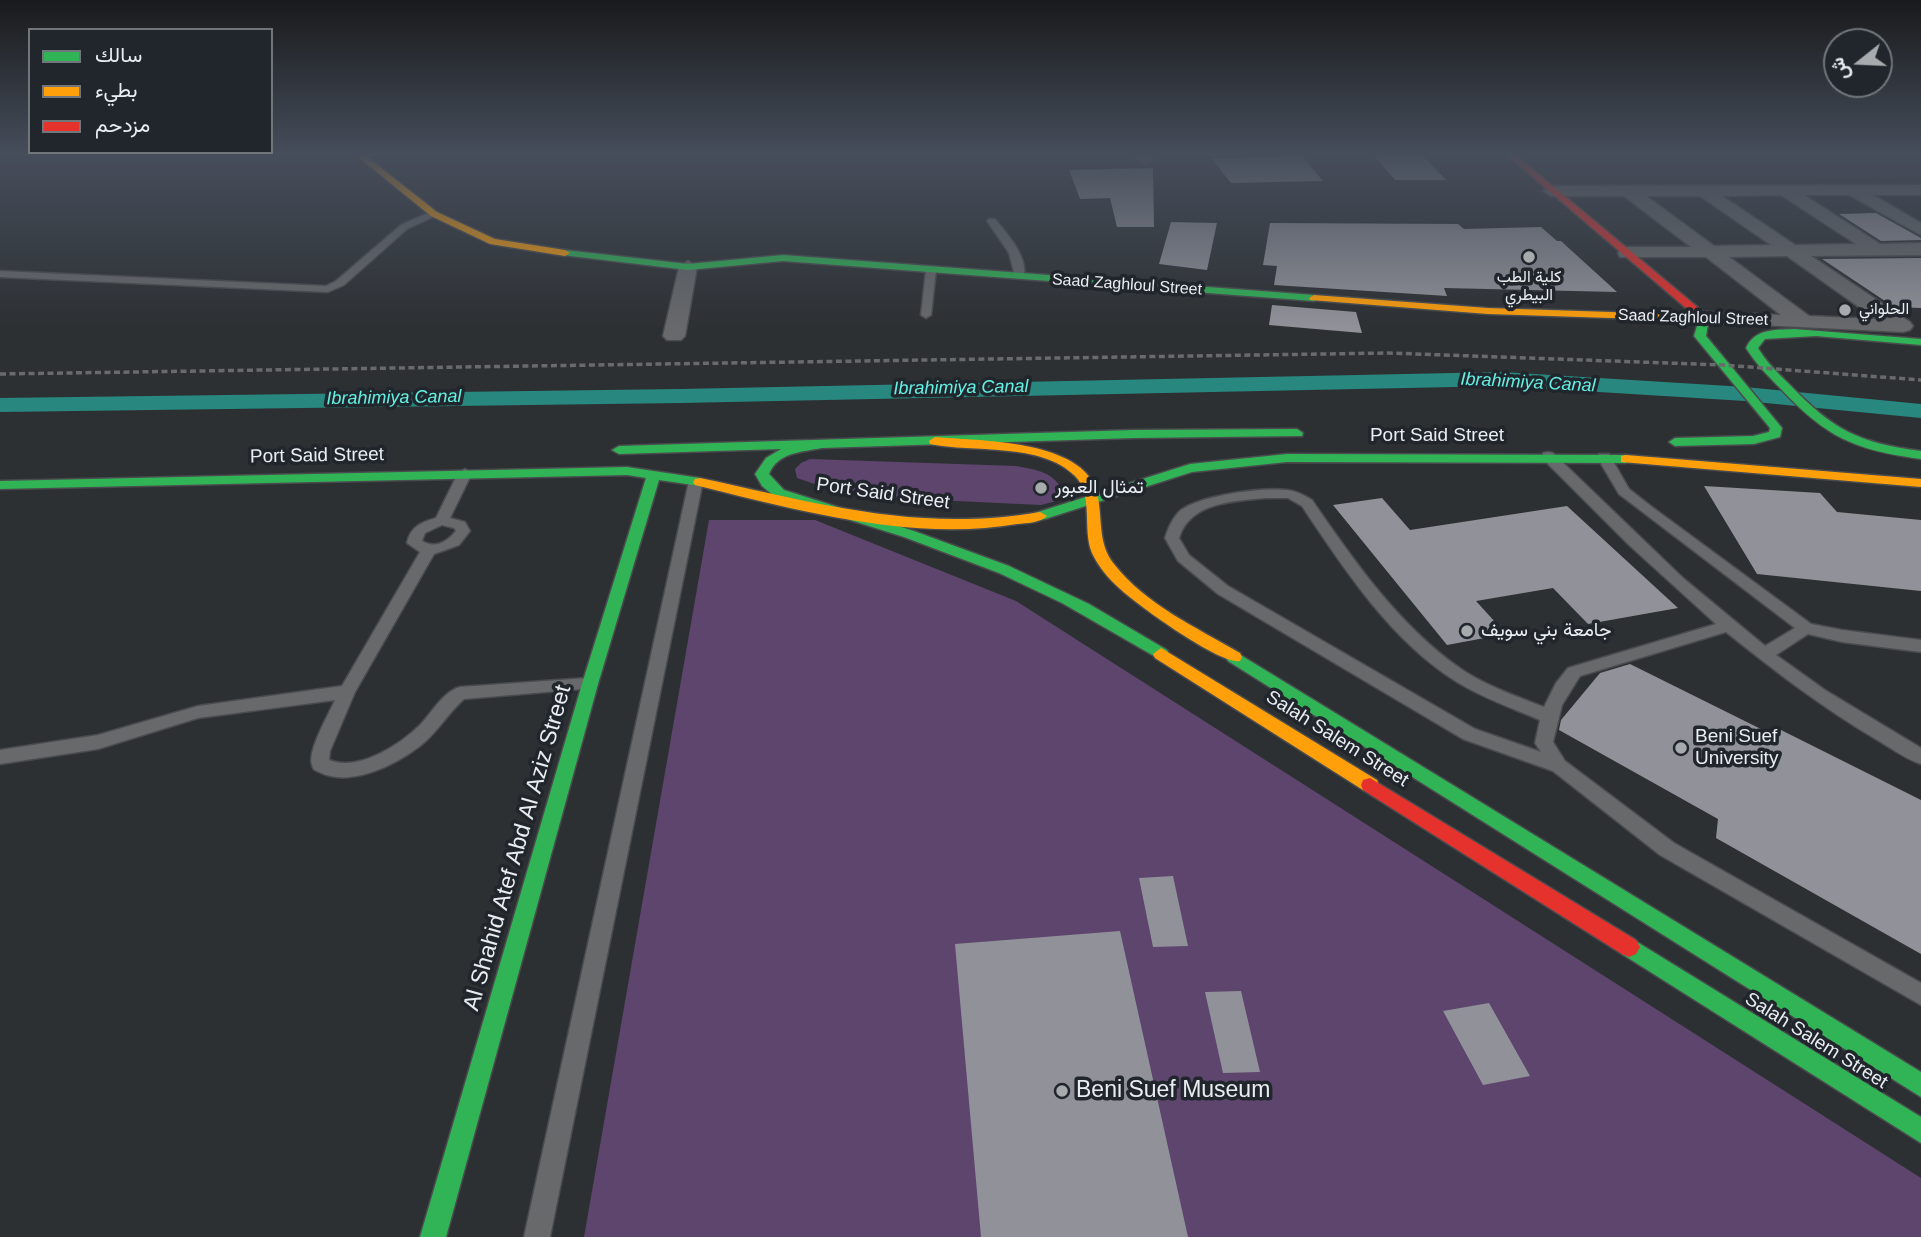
<!DOCTYPE html>
<html>
<head>
<meta charset="utf-8">
<style>
  body { margin:0 }
  #map { position:relative; width:1921px; height:1237px; overflow:hidden; background:#2d3033; font-family:Arial,Vazirmatn,sans-serif }
  canvas { display:block }
  .legend { position:absolute; left:28px; top:28px; width:245px; height:126px; box-sizing:border-box; background:#21262c; border:2px solid #71767b; margin:0; padding:9px 12px; list-style:none; font-size:21px; color:#e9edf1 }
  .legend li { display:flex; align-items:center; gap:14px; height:35px }
  .legend b { width:35px; border:2px solid #71767b }
  .north { position:absolute; left:1823px; top:28px; width:70px; height:70px; box-sizing:border-box; background:#21262c; border:2px solid #71767b; border-radius:50%; rotate:252deg; font-size:19px; font-weight:700; line-height:28px; text-align:center; color:#e9edf1 }
  .north::after { content:''; display:block; margin:auto; width:24px; height:32px; background:#a7abae; clip-path:polygon(50% 0,100% 100%,50% 72%,0 100%) }
</style>
</head>
<body>
<div id="map">
<canvas width="1921" height="1237"></canvas>
<ul class="legend">
<li><b style="height:9px;background:#30b455"></b>سالك</li>
<li><b style="height:9px;background:#ff9f0a"></b>بطيء</li>
<li><b style="height:9px;background:#e5322d"></b>مزدحم</li>
</ul>
<div class="north">ش</div>
</div>
<script>
const c = document.querySelector('canvas').getContext('2d');
c.lineJoin = 'round';
function paint(path, color) { c.fillStyle = color; c.fill(path, 'evenodd'); }
function stroke(path, color, width, dash) { c.strokeStyle = color; c.lineWidth = width; c.lineCap = dash ? 'butt' : 'round'; c.setLineDash(dash || []); c.stroke(path); }
function write(font, color, halo, rows, align = 'center') {
  c.font = font + ' Arial,Vazirmatn,sans-serif'; c.lineWidth = 7; c.setLineDash([]); c.textBaseline = 'middle'; c.strokeStyle = halo; c.fillStyle = color; for (const [text, x, y, turn = 0] of rows) {
    c.save(); c.translate(x, y); c.rotate((+turn || 0) * Math.PI / 180); c.textAlign = isNaN(turn) ? turn : align; if (halo) c.strokeText(text, 0, 0); c.fillText(text, 0, 0); c.restore();
  }
}
paint(new Path2D(`
  M810,459L1016,466C1038,470 1054,472 1064,493L1056,501L1041,505L850,496L797,478L795,469L801,463Z
  M709,520H815L1016,601L1921,1178V1237H584Z`), '#5d456e');
paint(new Path2D(`
  M1502,372L1745,387L1921,404V418L1745,401L1502,386L681,403L0,412V398L681,389Z`), '#288880');
paint(new Path2D(`
  M1302,156L1323,181L1231,183L1211,158Z
  M1374,156H1423L1446,180H1395Z
  M1153,168L1154,227H1117L1110,198L1080,199L1069,170Z
  M1876,213L1921,238V240L1881,241L1839,214Z
  M1171,222L1217,223L1207,270L1159,264Z
  M1270,223L1458,224L1464,229L1541,227L1557,241H1561L1617,292L1444,288L1447,296L1274,285L1277,266L1263,265Z
  M1921,258V308L1894,307L1822,259Z
  M1272,305L1356,312L1362,333L1269,325Z
  M1704,486L1820,493L1837,512L1921,520V591L1757,574Z
  M1382,498L1410,530L1567,506L1678,608L1588,624L1553,588L1476,601L1506,634L1447,645L1333,505Z
  M1630,664L1777,737L1781,730L1921,800V954L1716,838L1718,819L1559,730L1561,720L1600,673Z
  M1173,876L1188,946L1153,947L1139,878Z
  M1120,931L1188,1237H981L955,944Z
  M1241,991L1260,1072L1223,1073L1205,992Z
  M1489,1003L1530,1076L1483,1085L1443,1011Z`), '#919299');
const lane = new Path2D(`
  M431,212L439,214L407,229L344,285L328,292L0,277V271L326,286L336,281L401,225Z
  M989,219H995C1008,235 1028,256 1024,278L1015,276L1009,253L987,221Z
  M931,267L936,270L931,315L926,318L921,315L926,270Z
  M1548,452L1553,453L1683,578L1765,646L1795,628L1619,494L1597,457L1599,454H1609L1629,489L1652,507L1811,624L1842,630L1921,640V652L1842,642L1808,634L1776,655L1825,690L1921,748V764C1906,759 1892,749 1879,741C1824,709 1775,671 1726,632L1580,676L1562,705L1553,742L1565,761L1674,843L1921,983V1005L1660,855L1553,771L1463,739L1218,594L1178,561L1165,538C1168,528 1173,517 1181,510C1202,495 1262,487 1287,490C1296,491 1304,495 1312,500C1354,561 1399,626 1461,669C1486,686 1516,696 1544,707L1556,683L1568,668L1716,624L1628,544L1543,459V453ZM1266,498H1288L1302,506C1344,569 1391,641 1457,682C1483,698 1512,708 1540,720L1535,743L1541,752L1475,729L1228,586L1189,555L1179,538C1190,502 1234,501 1266,498Z
  M465,469L472,473L450,518L465,522L470,531L459,545L434,554L355,692L330,751L329,760C359,772 401,744 421,724C433,711 443,692 460,687L587,678L593,680L595,684L593,688L464,699C448,713 437,733 420,746C395,765 350,788 319,772C315,770 313,770 312,765C307,751 329,714 335,700L198,718L98,749L0,764V750L98,735L198,706L342,686L420,552L407,543C410,527 422,522 436,518L458,473ZM442,525L454,528L456,531C447,542 435,549 422,541L425,533Z
  M696,477L703,481L550,1237H524L689,481Z`);
const street = new Path2D(`
  M1134,156H1152L1154,159L1146,164Z
  M1921,185V195H1873L1921,223V235L1849,195H1804L1880,244L1921,243V255L1811,256L1910,322L1913,326L1910,330L1903,332L1697,322L1694,318L1697,314L1704,312L1781,315L1706,257H1620L1618,253L1620,249L1627,247H1691L1624,196H1551L1543,191L1551,186ZM1781,195L1856,244L1795,245L1722,196ZM1646,196H1700L1771,245L1714,246ZM1787,256L1876,319L1809,316L1729,257Z
  M688,261L697,267L685,336L681,340H667L663,336L679,267Z`);
const fast = new Path2D(`
  M565,250L688,264L783,255L1314,295L1319,298L1314,301L783,261L688,270L562,255V251Z
  M1700,316L1709,318L1706,336L1782,428L1780,437L1754,444L1675,446L1669,442L1675,438L1753,436L1769,432L1770,428L1694,336Z
  M1794,329L1921,339V345L1816,336L1765,339L1758,348C1766,362 1778,373 1790,385C1833,430 1859,443 1921,451V459C1855,450 1827,438 1781,389C1768,376 1756,364 1746,348C1755,328 1776,330 1794,329Z
  M1297,429L1303,433L1302,436L1134,438L822,448C802,452 778,452 769,474L784,490L914,531L1009,566L1089,604L1167,650L1169,654L1161,660L1062,603L999,573L904,537L774,496L762,486L755,474L766,458L781,449L619,454L612,450L619,446L1134,430Z
  M1287,454L1626,455L1633,459L1626,463L1287,462L1192,472L1045,519L1040,520L1033,516L1035,513L1190,464Z
  M627,467L700,478L707,482L700,486L659,480L598,684L446,1237H420L582,684L646,478L627,475L0,489V481Z
  M1234,651L1921,1072V1097L1228,661L1226,657Z
  M1629,937L1921,1117V1143L1622,954L1618,947L1622,940Z`);
const slow = new Path2D(`
  M357,156H366L437,212L495,239L565,250L570,253L565,256L490,244L431,216Z
  M1314,295L1488,308L1704,315L1709,318L1704,321L1488,314L1310,300L1309,298Z
  M935,437C978,441 1084,439 1097,493C1103,517 1097,543 1114,564C1146,605 1196,627 1240,653L1242,657L1240,661C1222,666 1134,603 1118,587C1108,578 1098,566 1092,553C1082,530 1094,495 1075,476C1041,442 973,453 930,444L929,441Z
  M1626,455L1921,479V487L1621,462V456Z
  M700,478C818,503 918,533 1040,512L1047,516C1040,523 1027,523 1017,524C914,542 795,510 695,485L693,482L695,479Z
  M1161,648L1377,780L1379,785L1377,790L1370,792L1363,790L1155,658L1153,654Z`);
const jam = new Path2D(`
  M1508,156H1517L1708,316V320H1700Z
  M1370,778L1636,940L1640,947L1636,954L1629,957L1622,954L1363,790L1361,785L1363,780Z`);
stroke(lane, '#494b4e', 3);
stroke(street, '#494b4e', 3);
stroke(fast, '#494b4e', 3);
stroke(slow, '#494b4e', 3);
stroke(jam, '#494b4e', 3);
paint(lane, '#67696b');
paint(street, '#67696b');
paint(fast, '#30b455');
paint(slow, '#ff9f0a');
paint(jam, '#e5322d');
stroke(new Path2D(`
  M0,374L1389,353L1723,365L1921,380`), '#686a6c', 3.5, [6, 3.5]);
const sky = c.createLinearGradient(0, 0, 0, 329);
sky.addColorStop(0, '#191a1c');
sky.addColorStop(0.47, '#464e5b');
sky.addColorStop(1, '#464e5b00');
c.fillStyle = sky;
c.fillRect(0, 0, 1921, 329);
for (const [x, y, r, color] of [
  [1529,257,7,"#a7abae"],
  [1845,310,7,"#a7abae"],
  [1041,488,7,"#a7abae"],
  [1467,631,7,"#a7abae"],
  [1681,748,7,"#a7abae"],
  [1062,1091,7,"#a7abae"]
]) { const dot = new Path2D(); dot.arc(x, y, r, 0, 2 * Math.PI); c.fillStyle = color; c.fill(dot); stroke(dot, '#21262c', 2.5); }
write('16px', '#e9edf1', '#21262c', [
  ["كلية الطب",1529,278],
  ["البيطري",1529,296],
  ["الحلواني",1859,310,"left"]
]);
write('16px', '#e9edf1', '#21262c', [
  ["Saad Zaghloul Street",1127,285,4],
  ["Saad Zaghloul Street",1693,318,2]
]);
write('italic 18px', '#63f0e3', '#21262c', [
  ["Ibrahimiya Canal",1528,383,3],
  ["Ibrahimiya Canal",961,388,-1],
  ["Ibrahimiya Canal",394,398,-1]
]);
write('19px', '#e9edf1', '#21262c', [
  ["Port Said Street",1437,436],
  ["Port Said Street",317,456,-1],
  ["Port Said Street",883,494,8],
  ["Salah Salem Street",1337,739,32],
  ["Salah Salem Street",1816,1041,32]
]);
write('19px', '#e9edf1', '#21262c', [
  ["تمثال العبور",1055,488],
  ["جامعة بني سويف",1481,631],
  ["Beni Suef",1695,737],
  ["University",1695,759]
], 'left');
write('23px', '#e9edf1', '#21262c', [
  ["Al Shahid Atef Abd Al Aziz Street",518,848,-74]
]);
write('23px', '#e9edf1', '#21262c', [
  ["Beni Suef Museum",1076,1091]
], 'left');
</script>
</body>
</html>
